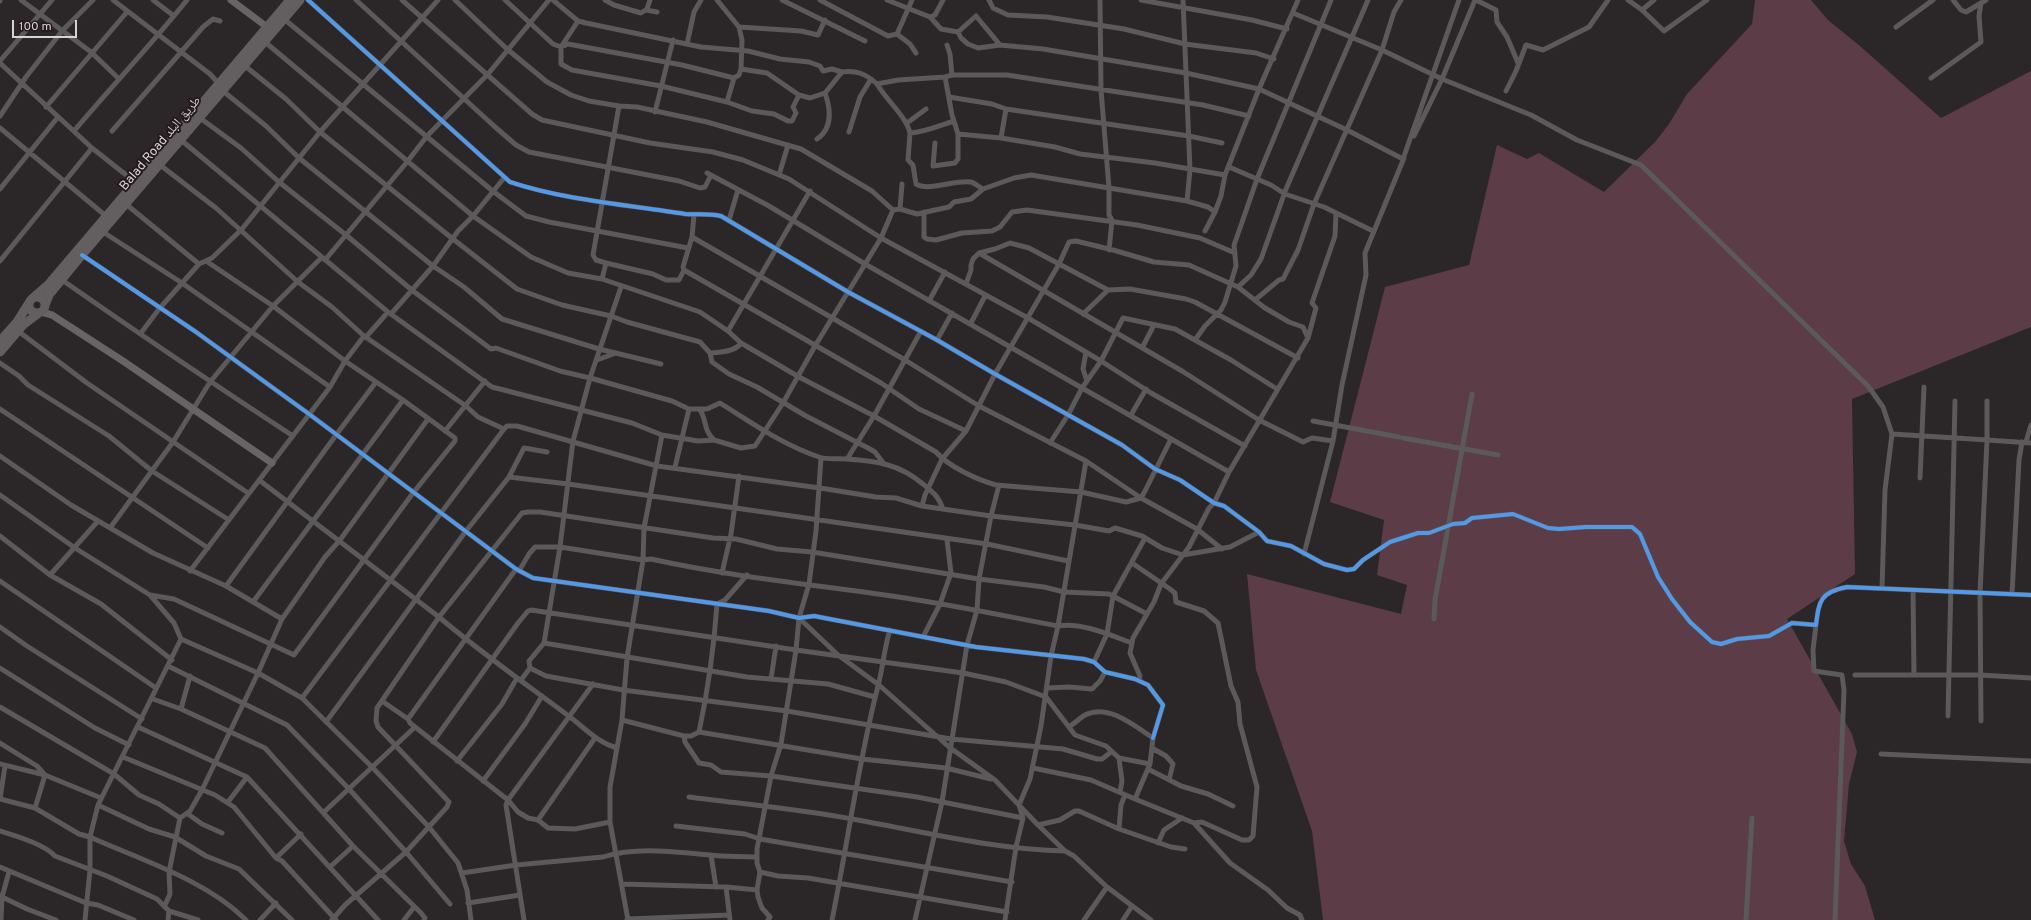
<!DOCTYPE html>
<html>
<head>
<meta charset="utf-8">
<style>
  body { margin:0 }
  #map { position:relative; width:2031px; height:920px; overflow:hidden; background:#2b2628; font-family:Overpass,sans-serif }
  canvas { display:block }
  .scale { position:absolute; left:12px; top:20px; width:65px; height:18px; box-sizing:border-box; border:2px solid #d9d2d4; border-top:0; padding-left:5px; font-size:12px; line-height:14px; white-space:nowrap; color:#d9d2d4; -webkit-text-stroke:3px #241a1d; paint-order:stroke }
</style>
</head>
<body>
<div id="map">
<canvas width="2031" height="920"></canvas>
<div class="scale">100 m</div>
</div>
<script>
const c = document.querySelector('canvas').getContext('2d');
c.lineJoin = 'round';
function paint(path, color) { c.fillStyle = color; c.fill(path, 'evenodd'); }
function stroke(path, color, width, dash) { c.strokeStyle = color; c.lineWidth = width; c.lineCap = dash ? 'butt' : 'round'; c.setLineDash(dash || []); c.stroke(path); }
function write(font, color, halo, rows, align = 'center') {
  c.font = font + ' Overpass,"Noto Naskh Arabic",sans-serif'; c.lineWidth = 4; c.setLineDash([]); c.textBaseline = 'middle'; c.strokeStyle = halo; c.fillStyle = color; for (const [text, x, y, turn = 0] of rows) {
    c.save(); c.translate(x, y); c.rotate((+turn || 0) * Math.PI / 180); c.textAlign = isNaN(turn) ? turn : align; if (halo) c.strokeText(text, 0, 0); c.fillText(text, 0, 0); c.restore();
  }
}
paint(new Path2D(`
  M1755,0H1811L1828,20L1860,46L1941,118L2031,71V327L1852,399L1855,574L1787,619L1852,734L1857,752L1849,784L1844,841L1851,864L1865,886L1875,920H1323L1312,831L1256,670L1247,574L1401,614L1407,585L1377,575L1384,520L1330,502L1385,287L1469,265L1497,145L1527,159L1539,153L1604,192L1655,142L1669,124L1687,94L1752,24Z`), '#5b3c47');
stroke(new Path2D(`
  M21,0L91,52L118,78
  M113,0L210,74L219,84
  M153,0L174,16
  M308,0L510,182C564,200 628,205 685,214C697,215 709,213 721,216L848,292L937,340L995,374L1122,445L1155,469L1180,480L1214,503L1224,506L1259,532L1267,541L1291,546L1324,564L1347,570L1354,569L1363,560L1390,542L1418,533H1429L1453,524L1465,523L1472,518L1513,514L1548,528L1559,529L1586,527H1632L1640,534L1658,577L1672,599L1690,622L1712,642L1721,644L1737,639L1769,636L1792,623L1816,625C1819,601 1820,592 1847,587L2031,595
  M356,0L494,126L516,145L529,152L679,181L700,188L705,187L711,175
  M402,0L532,114L542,120L650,143L713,152L743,160L789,179L881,238L1028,318L1101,361L1151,393L1245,446
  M455,0L507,49L547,82L571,95L589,101L619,106L637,107L707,122L801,149L872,191L893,210L900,209L917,214L949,207L954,202L971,199L983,189
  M505,0L553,44L561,47L568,44L682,65L734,78
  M553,0L578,21L586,23L701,47L748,51L780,59L809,62L820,66L823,71L832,69L842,72
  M605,0L614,5L641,13L647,9L650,0
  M717,0L739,27L742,40L741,69L739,75L734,78L727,102
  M782,0L865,41
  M820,0L888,36L897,34L912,0
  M887,0L930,17L941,29L958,32L961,38L968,44L978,48L1000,45L1043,49L1186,73L1259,89L1347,130L1403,159L1459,0
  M989,0L993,8L1008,15L1047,17L1124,29L1185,44L1256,53L1274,59
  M1100,0L1101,90L1109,188V215L1112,220L1109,250
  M1141,0L1252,20L1287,29
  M1183,0L1190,170L1187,201
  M1476,0L1496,10L1497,22L1507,37L1518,63
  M1628,0L1642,10L1654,0
  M1953,0L1961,10L1966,12L1981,3
  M0,1V0
  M646,10L657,12
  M1642,10L1664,31L1707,0
  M1293,13L1382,50L1442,79L1531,115L1577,140L1641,165L1868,386L1883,407L1892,434L1987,440V401
  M930,17L935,15L943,0
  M284,19L494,192L526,216L549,222L688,248
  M578,21L561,47V64L572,70L661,86L727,102L752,111L774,114L788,121H792L796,113L793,107L799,95
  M739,27L801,31L818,35L825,20
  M1896,27L1933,0
  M958,32L976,16L1000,45
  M897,34L910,44L916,53
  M265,42L473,216L531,257L568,273L602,279L700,312L728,331L741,343L799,377L874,416L936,452C949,467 978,480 996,485L1081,492L1126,502L1141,498L1145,491L1171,439
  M687,44L694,12L701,0
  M947,45L950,54L952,75
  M0,61L52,0
  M0,63L92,148L135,182
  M245,66L286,99L320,132L453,239L517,289L562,305L611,316L627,322L700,342L710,353C720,352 735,352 741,343
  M741,69L767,73L799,95L810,98L825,93L842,72C857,70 866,74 877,84
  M945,77L952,115L958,134L1001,138
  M1931,78L1981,42L1979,16L1981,3L1986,0
  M223,91L266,126L299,158L433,266L464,287L502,319L599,349L661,364
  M1506,91L1516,71L1526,45L1543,50L1589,27L1608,0
  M949,97L992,104L1006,109L1189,136L1222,143
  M46,107L127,12
  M1006,109L1001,138L1055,147L1080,154L1155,163L1225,175
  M655,112L673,40
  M0,116L26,77L62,31L93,0
  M200,118L241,148L279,182L346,235L413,291L491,349L496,348L560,371L590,378L672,401L689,409H707L720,403C752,423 783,445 819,457C827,460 838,458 846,459C877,461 899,464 923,484C933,493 938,495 943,509
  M954,121C938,126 926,132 910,133C906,116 887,101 877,84L898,80L945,77L952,75H1007L1203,105L1249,116
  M907,123L926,109
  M0,128L106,216
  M74,131C111,87 151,45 187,0
  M112,131L203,27L213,19L220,21
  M849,132L860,97L871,79
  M910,133L908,160L913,165L916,184C929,192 956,179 971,182C975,183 979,187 983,189L1014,178L1031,175L1187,201L1208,207L1215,212
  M1414,136L1442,79L1475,0
  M817,139C833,128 831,110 825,93
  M181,140L388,312L492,387L632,423L662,435L698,441L714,440L741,448L755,446L783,403L815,346L881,238L893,210
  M935,143L933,166L955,163L958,159V134
  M160,165L216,208L298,282L332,307L364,336L466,406L478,417L504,429L507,426H517L657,466L820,488L876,497L896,498L922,506L991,516L1075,525L1109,531L1115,528L1142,536L1162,548L1183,555L1230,547L1259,532
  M1229,167L1271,185L1285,194L1324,207L1373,231
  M707,173L769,206L865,264L1229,472
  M779,175L788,145
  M0,189L58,117
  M127,205L199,264
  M900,209L902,184
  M924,212V237L927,239L936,240L962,233L992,231L1000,227L1012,212L1027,210L1137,225L1200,238L1235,253
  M729,220L738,190
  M1205,231L1215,212L1221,196L1225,175L1259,89L1298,0
  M103,232L182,283L330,387
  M692,237L905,360L979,406L1086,461L1141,498L1197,529L1222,549
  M979,253L1182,371L1259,420L1303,442L1312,438L1333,441
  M82,255L196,332L309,414L516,569L533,578L769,611L799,618L814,616L976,647L1084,659L1094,662L1105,672L1135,679L1148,685L1163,705L1153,738
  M325,260L407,162L427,136L488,74L549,0
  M0,261L92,148
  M606,263L653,274L666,280H679L684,270L683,267L692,237L694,215
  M684,270L881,383L919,409L966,431
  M602,279L606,263L596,260L593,255L619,106
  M62,280C138,333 215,385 293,436
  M966,284L971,270V265L973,259L979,253L995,249L1010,243L1029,248L1108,290L1130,289L1186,299L1195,302L1298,358
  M621,287L590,378L573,441L560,547L544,643L529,661L530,668L546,676L623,690L787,711L951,739L1063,749L1097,759H1102L1111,752
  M1238,287L1251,275L1261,259L1286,189L1368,0
  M1255,300L1279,280L1283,279L1298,250L1314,204L1382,50L1394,12L1401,0
  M929,301L945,272
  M391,314L433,266L458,231L473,216L504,178
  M1083,314L1108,290
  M971,323L985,296
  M18,331L87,383L248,493
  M728,331L810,191
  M141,333L159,309L199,264L212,258L242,229L320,132L438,0
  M366,337L388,312
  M937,340L952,313
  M1195,340L1205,326L1221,310L1225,302L1236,266L1234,245L1239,231L1257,179L1331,0
  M1142,348L1154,325
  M1086,352L1083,369L1087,381
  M710,353L712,362L729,374L757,387L806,416L868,448L875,452L884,464
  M597,360L616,353
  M0,363L19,376L28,385L109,436L152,471L229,520
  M0,409L208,548
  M700,410C707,420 703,430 714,440
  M1131,415L1146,389
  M1313,421L1399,437
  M445,431L485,381
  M1403,438L1498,455
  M2026,442L2031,425
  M1050,443L1068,415L1082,388L1101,361L1123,318L1175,329L1231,360L1277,389
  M0,456L71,505L153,553L226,586L282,619
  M847,459L874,416L921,331
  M675,467L689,409
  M509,477L568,484L987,544L1068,561
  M1920,478L1924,387
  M259,480L439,617C480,652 523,682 566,714C583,726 596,742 617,748
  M0,495L75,548L150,595L174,623L181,639L98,805L90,837V870L85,920
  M922,506L925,495L942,459L966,431L995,374L1059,264L1069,242L1076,241L1113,250L1154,262L1189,265L1238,287L1265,308L1289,322L1303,327L1308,338
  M110,528L173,442L210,382L273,306L322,257
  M0,536L50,575L101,604L172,660
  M1304,554L1333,441L1342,385L1366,275L1365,253L1404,158
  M1132,563L1170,589L1175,593L1176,602L1204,611L1218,623L1231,686L1238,702L1240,724L1257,787L1253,836L1249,840H1242L1202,822L1194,823
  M190,571L330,387L345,361L364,336
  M519,571L529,554L535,547H560L643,560L651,559C728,576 807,584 885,595C943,603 1000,615 1058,626C1081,622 1110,635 1132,643
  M722,573L731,534L739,476
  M50,575L98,521
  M0,581L156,688
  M226,586L336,435L376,382
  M1882,588L1885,490L1892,434
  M1913,590L1914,675
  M2012,594L2019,460L2022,442
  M150,595L174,599L294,655L413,493L455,441V438L403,400L345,361L273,306L206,261
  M253,602L403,400
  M799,618L838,655L879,685L949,747L995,780L1038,825L1065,851L1074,856L1107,887L1151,920
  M1434,619L1435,600L1472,394
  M1816,625L1813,650L1814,671L1842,675L1844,690L1835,920
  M0,627L27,646L142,719
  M923,637L940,604L951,573L947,540
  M181,639L258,673L302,698L372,767L429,827L458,863L467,890L471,920
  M544,643L747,677L828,684L875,697
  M1094,662L1107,634L1113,596L1145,538
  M168,666L287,725L349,789L406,852L450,904
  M0,668L95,728L129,745
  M1855,675H1980L2031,678
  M771,679L776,646
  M521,680L530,668
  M1142,682L1139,680L1140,676L1130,653L1133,638L1154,602L1161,584L1189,547L1209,508L1214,503L1229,472L1308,338L1316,308L1312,303L1335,236L1336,214
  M1047,688L1069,687L1092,689L1100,681L1105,672
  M302,698L504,429
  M153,699L181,709L265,748L353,846L421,913L425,918L424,920
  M382,701L408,719L410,723L508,800L518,812L528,818L538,820L548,828L575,829L610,822
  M0,707L114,774L139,795L159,804L180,818
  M181,709L190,676
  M1948,716L1955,401
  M408,719L516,569
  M622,720L684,736H691L699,732L862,759L946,768L991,779
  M1981,721L1980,593L1987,440L2031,443
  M326,722L466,531L509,477L524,448L547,452
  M1070,726C1075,723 1080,718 1085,715C1108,703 1135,726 1153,738L1150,764L1135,799L1194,823L1230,863L1268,890L1287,908L1300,915L1302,920
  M138,727L247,777L378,920
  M699,732C708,690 714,647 717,604L725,600L747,575
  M684,736L685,742L699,763L711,765L721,772L771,776L917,797L1023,818
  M433,742L518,623L528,611L531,610L796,650L963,673L1006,682L1046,697L1075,735L1106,746L1119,758L1122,781L1120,792
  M0,743L37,766L44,774
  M1152,748L1166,756L1173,764L1169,780
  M1881,754L2031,761
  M123,757L215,795L234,807L276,858L282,861L336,920
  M1119,758L1150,764
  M457,761L502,704L517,678
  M0,764L45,775L101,798
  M1033,768L1091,780L1135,799
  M1148,769L1181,786L1208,794L1233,806
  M483,781L525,724L542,696
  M689,797C743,804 798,809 852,819C920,831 996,850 1065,851
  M0,799L35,808L79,834L90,837C141,860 206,880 246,920
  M0,799L5,766
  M228,802L247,777
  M98,805L149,829L175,837L206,856L239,869L292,920
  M35,808L45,775
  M324,812L415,727
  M188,814L202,824L222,833
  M538,820L595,738
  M1038,825L1060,820L1075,811H1079L1119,829L1121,805L1125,795
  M676,826L745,834L760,839L1012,882
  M1119,829L1171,847L1185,849
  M0,831C16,836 44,844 55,856L107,876L157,899L169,911L198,920
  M1158,843L1164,830L1182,818
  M711,855L716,887
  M276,858L301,834
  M0,867L86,903L98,905L134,920
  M330,867L353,846
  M760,872L778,876L808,878L1007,912
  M462,873L516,865L603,857C636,846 676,852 710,855C725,857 741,856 756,857
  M622,884L726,887L757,890
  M726,887L730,920
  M0,896L27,909L56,920
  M468,903L520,895
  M165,905L170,894L169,872L180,818L190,811L202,790L258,673L282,619L325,557L340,540L428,419
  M627,919L729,915
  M1,920L2,897L9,872
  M168,920L169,911
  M260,920L276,903
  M332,920L345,905L406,852L447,807L449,802L378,727L376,721L377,708L439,617L522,513L528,512H540L713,538L736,539L777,549L812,552L979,579L1044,587L1064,592L1109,594L1147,614
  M404,920L414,907
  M524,920L506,805L508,800L593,684
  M628,920L610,822V787L622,720L627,658L643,560L644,528L662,435
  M768,920L770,917L762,908L758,897L757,890L760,872L757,863V849L771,776L781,744L796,650L799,618L809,584L816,531L821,458
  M832,920C848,842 858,763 878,686C883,668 884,648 890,630
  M915,920L942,802L967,645L977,610L979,579L991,516L999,485
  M1005,920L1016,847L1023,818L1019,805L1030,779L1041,726L1051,656L1058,626L1086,461
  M1084,920L1107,887
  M1123,920L1132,906
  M1746,920L1752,818`), '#5b595a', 5);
stroke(new Path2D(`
  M231,0L267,27
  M41,312L52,315L123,361L272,463`), '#676465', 7);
stroke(new Path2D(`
  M29 305a8 8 0 1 1 16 0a8 8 0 1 1-16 0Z
  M34,297L48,285L290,0
  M45,305L49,295L82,255L300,0
  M0,341L17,322L29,303
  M0,352L23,325L39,313`), '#635f60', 9);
stroke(new Path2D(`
  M308,0L510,182C564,200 628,205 685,214C697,215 709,213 721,216L848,292L937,340L995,374L1122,445L1155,469L1180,480L1214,503L1224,506L1259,532L1267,541L1291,546L1324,564L1347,570L1354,569L1363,560L1390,542L1418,533H1429L1453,524L1465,523L1472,518L1513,514L1548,528L1559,529L1586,527H1632L1640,534L1658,577L1672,599L1690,622L1712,642L1721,644L1737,639L1769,636L1792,623L1816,625C1819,601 1820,592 1847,587L2031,595
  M82,255L196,332L309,414L516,569L533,578L769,611L799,618L814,616L976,647L1084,659L1094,662L1105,672L1135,679L1148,685L1163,705L1153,738`), '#5399e6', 4);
write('13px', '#d9d2d4', '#241a1d', [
  ["Balad Road طريق البلد",161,144,-50]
]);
</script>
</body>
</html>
